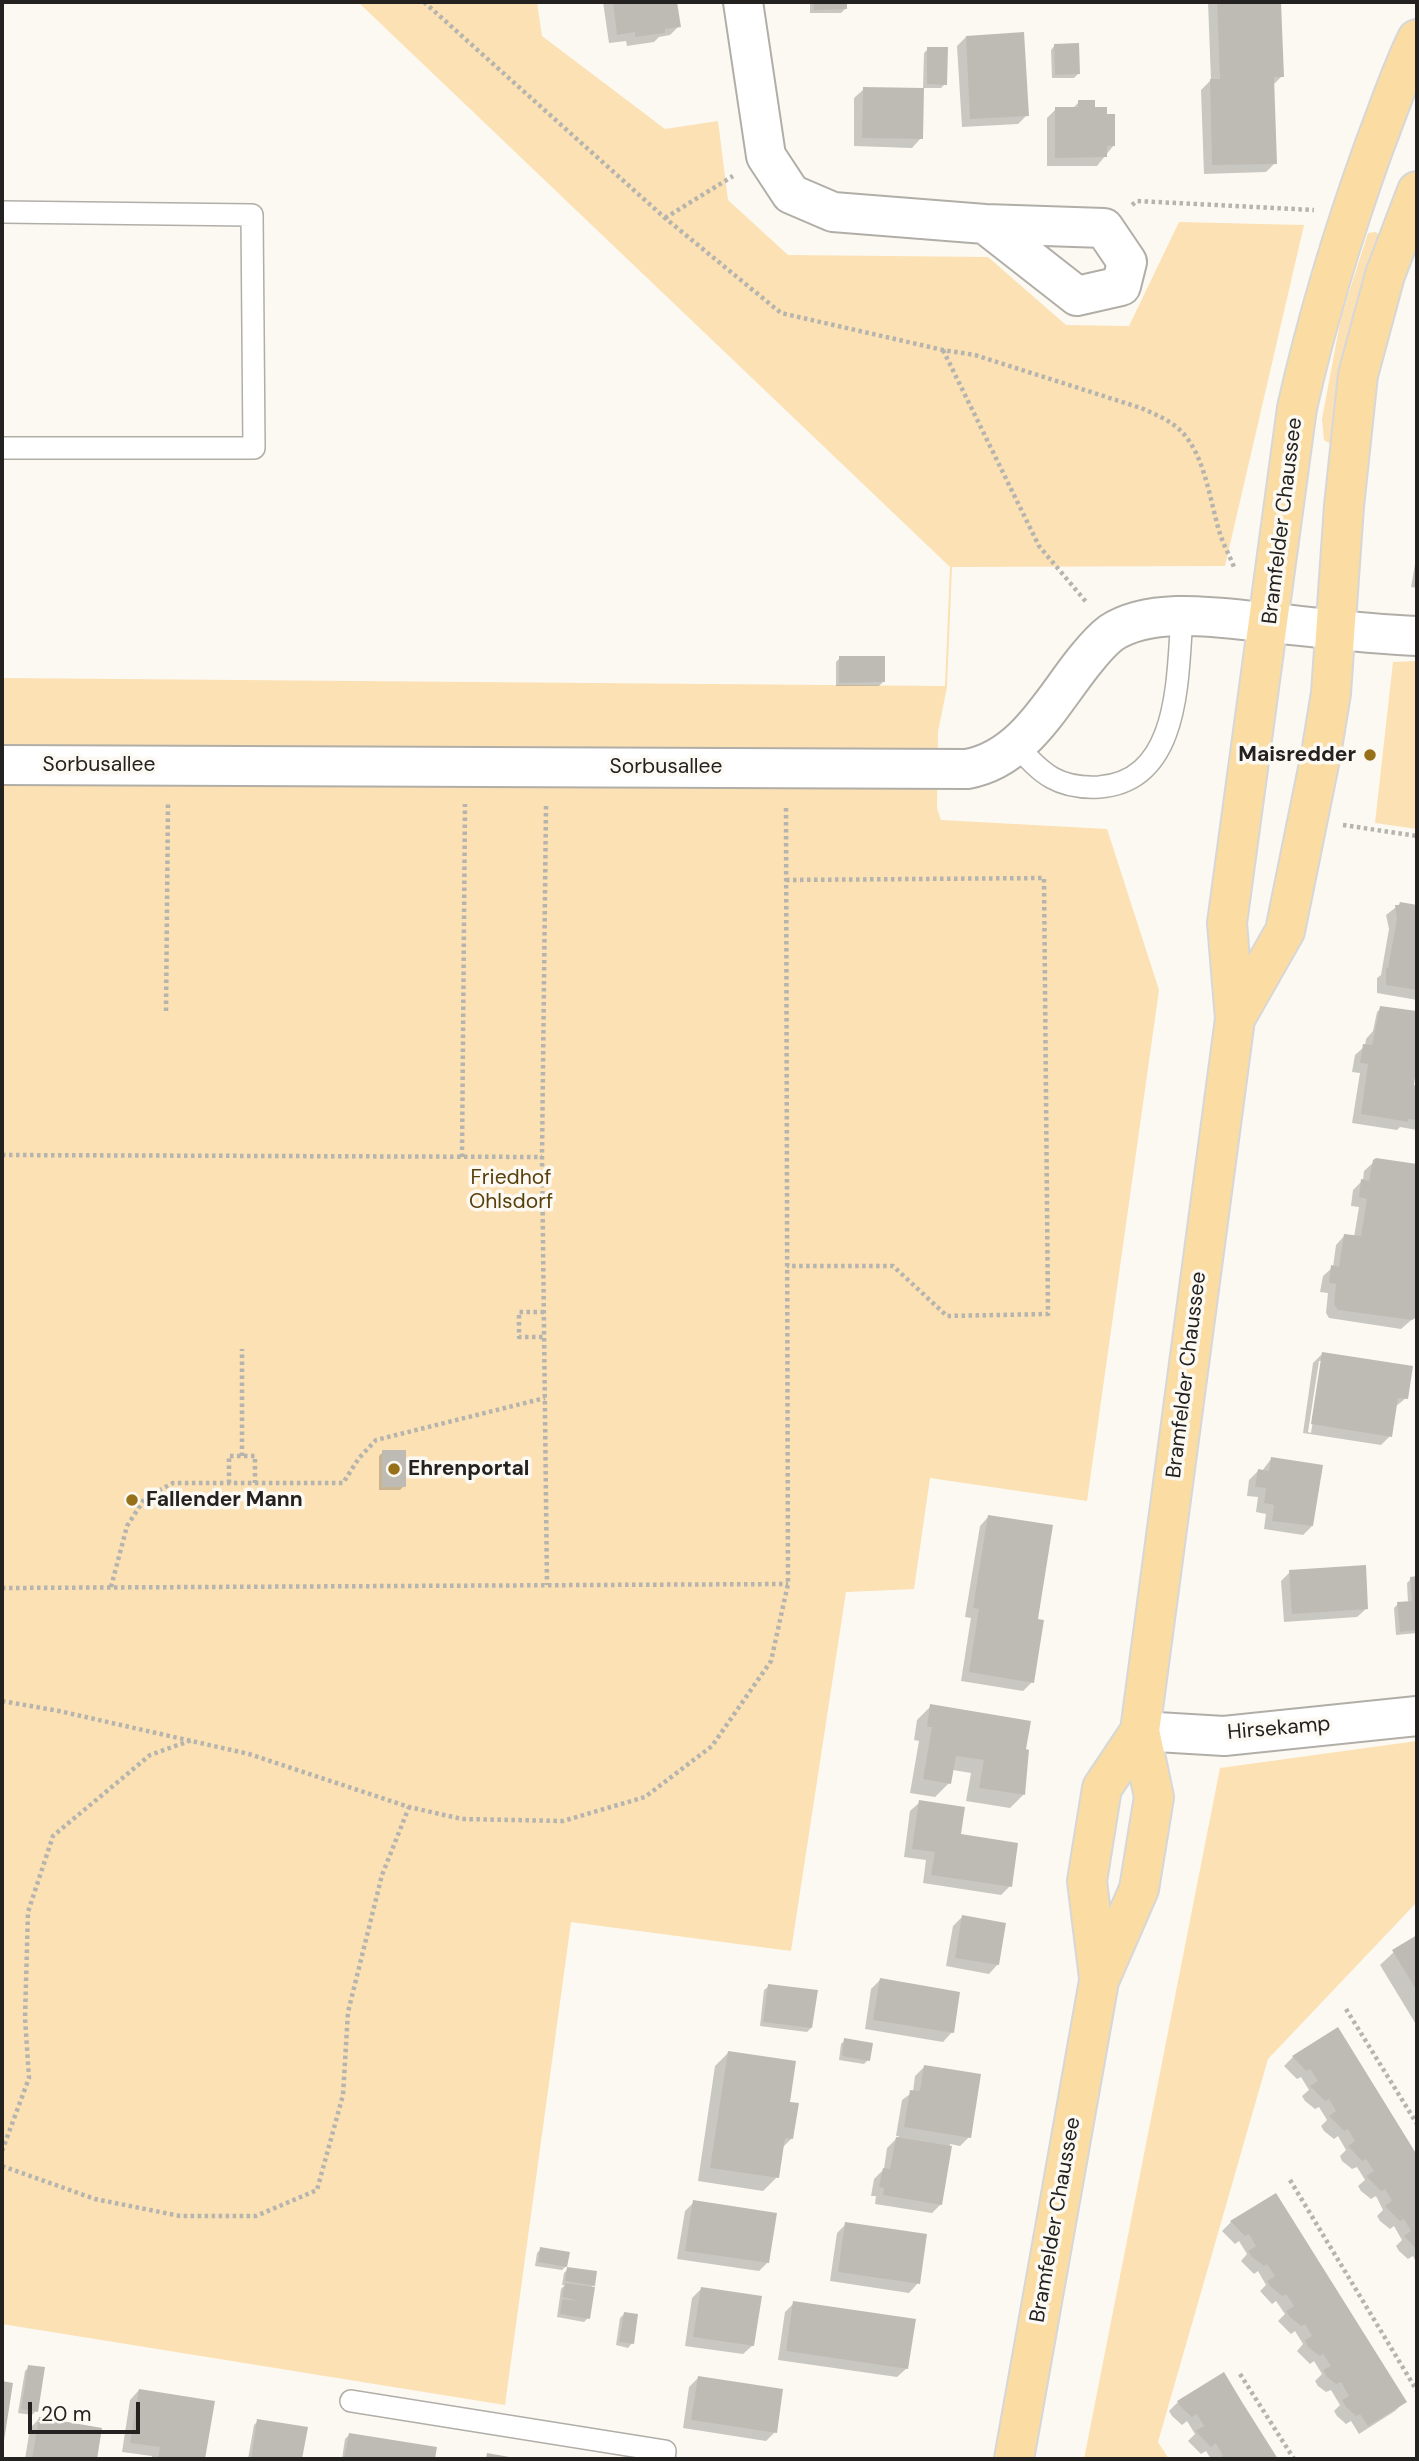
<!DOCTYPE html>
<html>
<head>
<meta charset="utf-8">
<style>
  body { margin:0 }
  #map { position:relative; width:1419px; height:2461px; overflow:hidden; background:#fcf9f3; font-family:"DM Sans",sans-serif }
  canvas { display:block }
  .frame { position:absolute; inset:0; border:4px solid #232220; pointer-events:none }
  .scale { position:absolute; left:28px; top:2402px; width:112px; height:32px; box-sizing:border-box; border:4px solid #232220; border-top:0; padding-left:9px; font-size:21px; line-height:24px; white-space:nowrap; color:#232220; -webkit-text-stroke:5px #fcf9f3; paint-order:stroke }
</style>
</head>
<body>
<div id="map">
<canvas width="1419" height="2461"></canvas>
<div class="frame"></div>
<div class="scale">20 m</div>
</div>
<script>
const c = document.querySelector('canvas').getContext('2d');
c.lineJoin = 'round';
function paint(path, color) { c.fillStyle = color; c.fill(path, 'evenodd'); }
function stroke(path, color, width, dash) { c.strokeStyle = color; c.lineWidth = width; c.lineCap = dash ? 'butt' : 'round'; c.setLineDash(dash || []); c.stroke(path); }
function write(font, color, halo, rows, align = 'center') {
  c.font = font + ' "DM Sans",sans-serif'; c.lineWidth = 7; c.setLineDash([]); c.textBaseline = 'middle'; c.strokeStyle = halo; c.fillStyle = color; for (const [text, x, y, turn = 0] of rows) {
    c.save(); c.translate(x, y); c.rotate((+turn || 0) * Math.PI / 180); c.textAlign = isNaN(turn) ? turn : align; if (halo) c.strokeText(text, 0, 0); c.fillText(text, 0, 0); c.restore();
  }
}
paint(new Path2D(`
  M358,2H537L542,36L665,129L718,121L728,200L788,255L988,257L1066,325L1129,326L1179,222L1304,225L1225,566L952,567L947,687L938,732L937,808L941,820L1107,829L1159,990L1087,1501L930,1478L914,1589L846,1592L791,1951L571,1922L505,2405L2,2324V678L945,686L950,567Z
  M1376,232L1382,238L1334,441L1329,443L1324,440L1322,419L1341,317L1368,233Z
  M1417,661V829L1375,823L1393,662Z
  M1417,1741V1902L1268,2059L1158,2442L1169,2459H1084L1220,1768Z`), '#fbe1b3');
paint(new Path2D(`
  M603,2H676L679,26L670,35L659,37L654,42L627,46L626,41L609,43Z
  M810,2H845V9L841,13H810Z
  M1208,2H1279L1282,76L1273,85L1275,163L1266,172L1204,174L1201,90L1211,80Z
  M966,37L1027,115L1018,124L962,127L957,46Z
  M1055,45L1078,74L1074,78H1052L1051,50Z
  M928,49L945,84L941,88H923L924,53Z
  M864,89L921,138L912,148L854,146V98Z
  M1079,102L1093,109L1114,145L1097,166H1047V118L1056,109H1072Z
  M1417,553V588L1411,587Z
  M840,658L883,682L879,686H836V662Z
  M1400,904L1417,907V1000L1377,993V978L1381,975L1389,929L1386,915Z
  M1381,1008L1417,1013V1028L1414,1036H1417V1050L1412,1086L1417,1087V1130L1400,1127L1397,1130L1352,1123L1360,1073L1352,1072L1355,1055L1365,1046L1366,1039L1373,1031L1377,1012Z
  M1376,1160L1417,1166V1306L1416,1316L1401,1329L1329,1318L1326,1313L1328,1293L1320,1292L1323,1276L1333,1267L1336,1245L1345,1235L1354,1237L1359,1207L1351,1206L1353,1190L1363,1180L1364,1171Z
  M1323,1353L1406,1398L1395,1407L1390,1436L1381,1445L1303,1433L1313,1363ZM1319,1361H1322L1311,1433L1308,1432Z
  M383,1452L404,1486L400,1490H379V1456Z
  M1271,1459L1312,1526L1303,1535L1264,1529L1266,1514L1256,1512L1258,1497L1247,1496L1249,1480L1258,1471H1262Z
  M989,1516L1036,1620L1032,1682L1023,1691L961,1681L971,1618L965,1617L980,1526Z
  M1290,1572L1367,1608L1357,1617L1284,1622L1281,1581Z
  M1417,1578V1633L1396,1635L1394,1608L1398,1604L1408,1603L1407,1583L1411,1579Z
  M931,1706L1024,1751L1023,1795L1010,1808L966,1801L971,1773L953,1770L949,1783L935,1797L910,1793L919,1741L914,1740L917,1720Z
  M920,1802L959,1836L1010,1886L1001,1895L923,1883L926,1860L904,1857L910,1811Z
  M962,1917L998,1964L989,1974L946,1966L953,1926Z
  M1417,1937V2026L1380,1965L1394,1952Z
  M880,1980L952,2032L943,2042L865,2029L871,1989Z
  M769,1986L811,2028L807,2032L760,2026L764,1990Z
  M1337,2029L1417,2158V2264L1413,2256L1408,2259L1399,2251L1396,2246L1402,2240L1394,2226L1390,2229L1380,2221L1377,2216L1383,2210L1376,2196L1371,2199L1361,2191L1358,2186L1365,2180L1357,2167L1352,2169L1342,2161L1340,2156L1346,2150L1338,2136L1334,2139L1324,2131L1321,2126L1327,2120L1319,2107L1315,2109L1305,2101L1302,2096L1309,2090L1301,2077L1297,2079L1284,2066L1293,2057Z
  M845,2040L868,2060L864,2064L839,2060L841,2044Z
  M728,2053L788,2103L792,2138L782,2148L777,2177L763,2191L698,2181L715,2066Z
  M924,2067L969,2137L960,2146L950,2144L941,2204L932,2213L875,2204L876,2196H871L874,2179L884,2169L887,2148L899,2136H896L902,2100L913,2092L915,2076Z
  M1275,2195L1404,2402L1395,2411L1359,2434L1351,2421L1346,2424L1337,2416L1334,2411L1340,2405L1331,2390L1326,2392L1318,2386L1315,2381L1322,2374L1314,2361L1310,2364L1297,2351L1303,2344L1295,2331L1291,2334L1278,2321L1285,2314L1276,2301L1272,2304L1260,2291L1266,2285L1258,2271L1254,2274L1241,2261L1247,2254L1239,2241L1235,2244L1222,2231L1231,2222Z
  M694,2202L768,2262L759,2271L677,2259L685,2211Z
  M846,2224L918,2283L909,2293L830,2281L837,2233Z
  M541,2249L566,2266L562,2270L535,2266L537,2253Z
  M568,2269L593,2285L590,2289L588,2318L584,2322L557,2317L561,2289L565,2285H562L564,2273Z
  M701,2289L753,2345L743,2354L685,2346L692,2298Z
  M794,2303L907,2368L897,2377L778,2360L785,2312Z
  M624,2314L632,2343L628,2348L616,2345L620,2318Z
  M29,2367L36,2411L32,2415L18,2413L25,2371Z
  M1223,2375L1276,2459H1211L1206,2451L1201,2454L1188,2441L1195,2434L1187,2421L1182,2425L1172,2416L1169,2411L1178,2402Z
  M698,2378L775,2432L766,2441L683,2428L689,2387Z
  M139,2390L213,2402L204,2459H151L152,2456L122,2452L130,2400Z
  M39,2419L100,2429L95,2459H25L30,2428Z
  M258,2421L306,2428L301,2459H248L254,2425Z
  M349,2435L435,2448L433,2459H342L345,2439Z`), '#0003');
paint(new Path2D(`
  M613,2H677L681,27L665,29V33L635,37V32L617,35Z
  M813,2H847V9L814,10Z
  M1217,2H1281L1284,77H1274L1277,164L1212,165L1210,79H1220Z
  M1024,32L1029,116L970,119L966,36Z
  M1079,43L1080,74L1055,75L1054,44Z
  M927,47H948L947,85L927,84Z
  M863,87L924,88L923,139L862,138Z
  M1078,100H1095V107H1107V114H1115V146H1107V157L1055,158V107H1078Z
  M839,656H885V682L839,683Z
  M1400,902L1417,905V990L1386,985V967L1388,968L1397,919L1395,905H1399Z
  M1380,1006L1417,1011V1062L1414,1085L1417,1086V1120L1408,1119V1122L1361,1114L1368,1064L1360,1063L1363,1044L1372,1045Z
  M1376,1158L1417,1164V1317L1412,1320L1338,1310L1334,1304L1336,1284L1329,1283L1331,1265L1339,1267L1344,1234L1361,1236L1367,1199L1359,1197L1361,1179L1369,1181L1373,1160Z
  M1322,1352L1413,1366L1408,1399L1398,1398L1392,1437L1311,1424Z
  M382,1450H406V1487H382Z
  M1271,1457L1323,1465L1313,1526L1272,1521L1274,1505L1264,1503L1266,1488L1255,1487L1258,1469L1269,1471Z
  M988,1515L1053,1525L1038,1619L1044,1620L1034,1683L969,1672L979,1609L973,1608Z
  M1366,1565L1368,1609L1292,1614L1289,1570Z
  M1417,1576V1630L1400,1632L1397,1602L1412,1601L1410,1577Z
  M930,1704L1031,1721L1026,1749L1029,1750L1025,1795L979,1788L984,1760L956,1756L951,1784L923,1779L932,1727H927Z
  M919,1800L965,1807L961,1834L1018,1843L1012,1887L931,1875L935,1852L912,1849Z
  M962,1915L1006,1923L999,1965L955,1958Z
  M1417,1935V1991L1392,1950Z
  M880,1978L960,1992L954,2033L873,2020Z
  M768,1984L818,1990L812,2028L763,2022Z
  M1338,2027L1417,2155V2250L1404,2236L1411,2231L1404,2219L1400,2221L1385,2206L1392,2201L1385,2189L1381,2191L1366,2176L1374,2171L1366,2159L1362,2161L1348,2146L1355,2141L1348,2129L1344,2131L1329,2116L1336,2111L1329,2099L1325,2101L1310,2086L1318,2081L1310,2069L1306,2071L1292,2056Z
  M844,2038L873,2043L870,2061L842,2056Z
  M728,2051L796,2061L790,2102L799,2103L793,2139L785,2138L779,2178L710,2168Z
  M924,2065L981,2074L971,2138L904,2127L910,2090L920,2091Z
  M896,2137L952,2146L942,2205L883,2195L884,2188L879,2187L883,2168L890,2169Z
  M1276,2193L1407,2402L1368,2426L1360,2414L1356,2416L1346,2407L1342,2400L1349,2396L1341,2382L1336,2384L1327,2377L1323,2370L1331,2366L1323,2354L1320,2356L1308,2347L1305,2340L1312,2336L1305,2324L1301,2326L1290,2317L1286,2311L1294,2306L1286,2294L1282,2296L1271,2287L1267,2281L1275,2276L1267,2264L1264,2266L1252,2257L1248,2251L1256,2246L1249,2234L1245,2236L1230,2221Z
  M693,2200L777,2213L769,2263L685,2251Z
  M845,2222L927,2234L920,2284L838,2272Z
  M540,2247L570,2252L567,2267L597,2271L595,2286L565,2281L567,2267L538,2262Z
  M565,2283L595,2287L590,2319L560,2314L562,2299L579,2301L562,2297Z
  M701,2287L762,2296L754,2346L693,2337Z
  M793,2301L916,2319L908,2369L786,2351Z
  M624,2312L638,2314L634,2344L619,2342Z
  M28,2365L45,2367L38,2412L21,2409Z
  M1224,2372L1242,2402L1278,2459H1217L1223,2456L1216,2443L1211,2447L1195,2431L1204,2426L1197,2414L1192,2417L1181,2407L1177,2401Z
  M698,2376L783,2389L777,2433L691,2420Z
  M2,2381L13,2383L3,2447H2Z
  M139,2389L215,2401L205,2459H158L160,2447L130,2443Z
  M39,2417L102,2428L97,2459H32Z
  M257,2419L308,2427L302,2459H251Z
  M349,2433L437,2447L435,2459H344Z
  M487,2453L515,2458L514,2459H486Z`), '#bebbb5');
const service = new Path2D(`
  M2,212L252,215L254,448H2
  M1017,746C1042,774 1058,789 1099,787C1181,781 1177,677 1182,617
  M351,2401L665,2451L664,2459`);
const minor = new Path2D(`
  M743,2L766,156L791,194L833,212L985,224L1104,228L1127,262L1121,286L1077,296L985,224
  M2,765L967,769C1022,759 1050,705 1082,664C1091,653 1099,642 1111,633C1154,605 1226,619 1274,623C1321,628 1369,634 1417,636
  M1140,1731L1224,1736L1417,1716`);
const primary = new Path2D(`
  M1235,1019L1285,931L1321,754L1331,693L1344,506L1358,375L1385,275L1417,191
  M1099,1978L1087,1881L1102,1788L1140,1731
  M1014,2459L1099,1981L1139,1889L1154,1797L1140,1731L1235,1019L1227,923L1297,408C1317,319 1343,233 1374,147C1388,111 1400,74 1417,39`);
stroke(service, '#b1aea8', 24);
stroke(minor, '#b1aea8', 42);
stroke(primary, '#d7d7d7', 42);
stroke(new Path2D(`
  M424,2L665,218L781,313L943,350L975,355L1141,408C1155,414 1169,420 1180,430C1206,455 1210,504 1221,537C1225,547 1230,557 1234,567
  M1132,205L1137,201L1314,210
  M665,218L733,176
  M943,350L1039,546L1087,603
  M546,806L542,1157L547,1585
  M1343,825L1417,836
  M786,880L1044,878L1048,1314L947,1316L893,1266H787
  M166,1011L168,804
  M2,1155L542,1157
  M462,1157L465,804
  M544,1312H519V1337H544
  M242,1456V1349
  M229,1483V1456H255V1483
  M111,1587L127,1526L145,1498L173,1483H343L359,1458L376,1440L545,1398
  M2,1588L788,1584
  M2,1701L59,1711L249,1754L409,1807L462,1819L563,1821L645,1797L712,1746L771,1661L788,1584L786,807
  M1346,2009L1417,2124
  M2,2151L29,2078L25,2018L28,1912L53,1836L150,1755L192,1740
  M2,2166L95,2199L180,2216H256L317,2190L343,2095L348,2012L382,1875L409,1807
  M1290,2180L1417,2391
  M1240,2374L1294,2459`), '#b6b4af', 4.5, [3.5, 3.5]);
stroke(service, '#fff', 21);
stroke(minor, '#fff', 38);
stroke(primary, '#fbdda3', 38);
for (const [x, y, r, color] of [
  [1370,755,7,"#97701a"],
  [394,1469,7,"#97701a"],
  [132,1500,7,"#97701a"]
]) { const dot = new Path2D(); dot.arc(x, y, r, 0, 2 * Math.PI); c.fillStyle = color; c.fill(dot); stroke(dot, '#fcf9f3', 2.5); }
write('21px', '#232220', '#fcf9f3', [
  ["Bramfelder Chaussee",1283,521,-83],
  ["Sorbusallee",99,765],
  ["Sorbusallee",666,767],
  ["Bramfelder Chaussee",1187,1375,-83],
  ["Hirsekamp",1279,1729,-5],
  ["Bramfelder Chaussee",1056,2220,-80]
]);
write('bold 21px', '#232220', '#fcf9f3', [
  ["Maisredder",1356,755,"right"],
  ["Ehrenportal",408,1469],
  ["Fallender Mann",146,1500]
], 'left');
write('21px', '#58400c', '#fcf9f3', [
  ["Friedhof",511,1178],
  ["Ohlsdorf",511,1202]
]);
</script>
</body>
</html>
